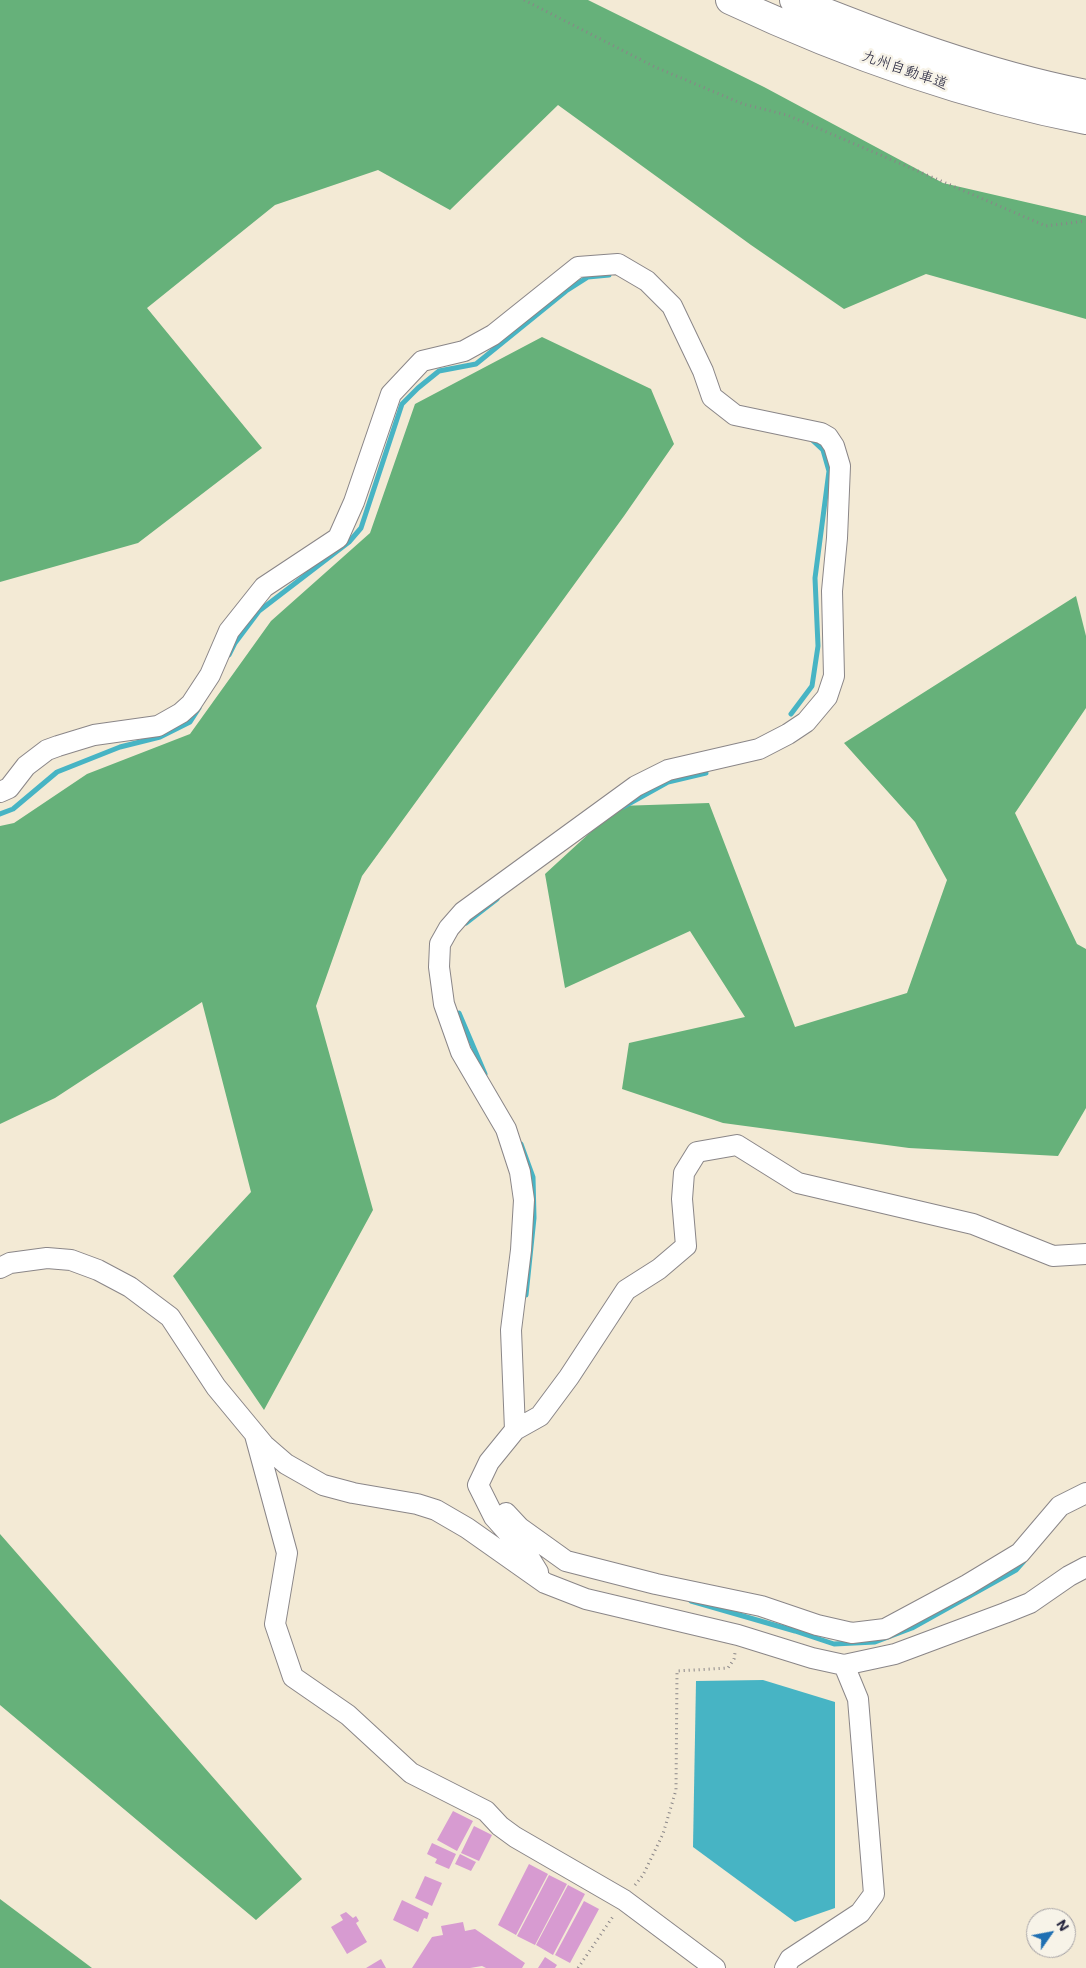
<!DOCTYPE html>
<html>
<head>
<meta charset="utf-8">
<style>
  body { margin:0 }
  #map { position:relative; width:1086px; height:1968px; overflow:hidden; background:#f3ead5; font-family:Mali,sans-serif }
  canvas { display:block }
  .north { position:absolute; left:1026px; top:1908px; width:50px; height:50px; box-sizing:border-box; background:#f7f3e8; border:1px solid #a29fa3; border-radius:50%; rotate:57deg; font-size:14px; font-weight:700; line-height:20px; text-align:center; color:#22223b }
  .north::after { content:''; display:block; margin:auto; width:18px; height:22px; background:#1f6fb2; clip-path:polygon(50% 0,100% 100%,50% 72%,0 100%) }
</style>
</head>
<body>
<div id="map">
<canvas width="1086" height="1968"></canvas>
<div class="north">N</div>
</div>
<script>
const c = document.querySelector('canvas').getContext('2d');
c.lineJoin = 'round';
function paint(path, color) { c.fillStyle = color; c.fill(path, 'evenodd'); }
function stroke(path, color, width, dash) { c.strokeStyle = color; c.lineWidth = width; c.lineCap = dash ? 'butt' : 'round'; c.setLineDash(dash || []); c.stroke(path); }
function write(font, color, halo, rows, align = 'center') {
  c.font = font + ' Mali,"Klee One",sans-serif'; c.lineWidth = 5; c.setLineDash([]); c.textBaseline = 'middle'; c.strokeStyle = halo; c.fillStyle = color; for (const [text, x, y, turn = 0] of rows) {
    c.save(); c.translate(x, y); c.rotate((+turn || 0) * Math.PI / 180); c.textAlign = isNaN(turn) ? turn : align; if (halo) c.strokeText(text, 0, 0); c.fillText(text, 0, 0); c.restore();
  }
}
paint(new Path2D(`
  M0,0H588L764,87L943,183L1086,216V319L926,274L844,309L751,245L558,105L450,210L378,170L275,205L147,308L262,448L138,543L0,582Z
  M542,337L651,389L674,444L624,516L362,876L316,1006L373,1210L264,1410L173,1276L251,1192L202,1002L55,1098L0,1124V826L14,823L87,774L190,734L271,621L370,533L415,404Z
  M1076,596L1086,636V708L1015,813L1077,944L1086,949V1108L1058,1156L909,1148L723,1123L622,1089L629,1043L745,1017L690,931L565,988L545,874L619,806L709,803L795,1027L907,993L947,880L915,822L844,743Z
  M0,1534L302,1879L256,1920L0,1705Z
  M0,1899L92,1968H0Z`), '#66b17a');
paint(new Path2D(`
  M763,1680L835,1702V1908L795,1922L693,1847L696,1681Z`), '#47b4c4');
stroke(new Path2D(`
  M229,655L235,643L259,611L349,542L361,528L402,404L418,388L439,371L476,364L566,291L588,277L609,275
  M791,714L812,686L818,646L815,578L829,471L823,450L809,437
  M623,807L668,782L706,773
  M0,814L13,809L57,772L120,747L160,737L190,722L199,708
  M466,923L497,899
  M459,1013L485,1074
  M521,1144L533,1177L534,1218L526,1295
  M691,1601L795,1631L834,1644L875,1642L912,1628L1016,1570L1024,1561`), '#47b4c4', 5);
paint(new Path2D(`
  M453,1811L473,1821L457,1851L437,1840Z
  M474,1826L492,1835L479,1861L461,1853Z
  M432,1843L456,1854L449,1869L435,1863L437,1859L427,1854Z
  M460,1854L476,1862L471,1871L455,1864Z
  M529,1864L548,1874L516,1935L498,1925Z
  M549,1875L567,1884L535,1945L517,1936Z
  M425,1876L442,1883L432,1906L415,1898Z
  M568,1885L585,1894L553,1955L536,1945Z
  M402,1900L429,1913L427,1919L424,1918L418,1932L393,1920Z
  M584,1901L599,1909L570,1963L555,1955Z
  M346,1912L353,1918L356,1916L359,1921L356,1923L367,1942L347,1954L331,1927L343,1920L340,1915Z
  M463,1922L465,1931L475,1929L525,1963L522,1968H486L482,1966L470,1968H412L432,1937L443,1935L441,1926Z
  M545,1957L557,1965L555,1968H538Z
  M381,1959L386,1968H366Z`), '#d79bd1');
const minor = new Path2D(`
  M0,792L9,788L26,766L47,750L58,746L94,735L158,726L181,713L191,704L210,675L229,631L264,587L338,538L354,502L391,394L422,361L464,351L493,335L578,267L618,264L647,281L672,306L703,371L712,397L735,415L821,433L828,437L834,446L840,466L837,538L832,591L834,676L827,697L806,722L788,734L759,749L668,770L636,786L463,912L449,928L440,944L439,967L444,1004L461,1052L506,1129L520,1172L524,1200L521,1250L511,1330L515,1430
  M0,1268L10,1263L47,1258L71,1260L98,1270L130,1287L170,1317L216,1387L264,1445L286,1464L323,1485L353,1493L417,1504L436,1510L467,1528L545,1583L586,1599L738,1635L812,1658L844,1665L895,1654L1005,1613L1030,1603L1069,1576L1086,1567
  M255,1435L287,1553L275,1624L293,1677L348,1715L411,1773L486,1811L500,1826L515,1837L624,1900L715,1968
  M506,1513L520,1528L566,1561L656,1584L761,1606L817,1625L852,1633L885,1629L967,1585L1020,1553L1060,1506L1086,1493
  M538,1572L527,1554L494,1517L478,1485L489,1462L515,1430L540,1416L569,1377L626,1290L659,1269L686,1246L682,1199L684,1173L697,1152L737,1145L798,1183L973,1224L1053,1256L1086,1254
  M785,1968L790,1959L860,1913L874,1894L858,1699L844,1665`);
const motorway = new Path2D(`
  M730,0C843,53 963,96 1086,120
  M794,0C889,38 985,74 1086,94`);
stroke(minor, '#8a8688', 22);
stroke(motorway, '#8a8688', 30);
stroke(new Path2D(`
  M524,0L655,67L743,104L787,115L1046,226L1086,221
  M635,1885L643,1875L663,1834L676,1790L677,1671L728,1668L734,1659L735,1653
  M578,1968L614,1915`), '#8a8688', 3, [1, 4]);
stroke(minor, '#fff', 20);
stroke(motorway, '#fff', 28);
write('15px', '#22223b', '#f7f3e8', [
  ["九州自動車道",905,70,19]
]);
</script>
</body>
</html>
